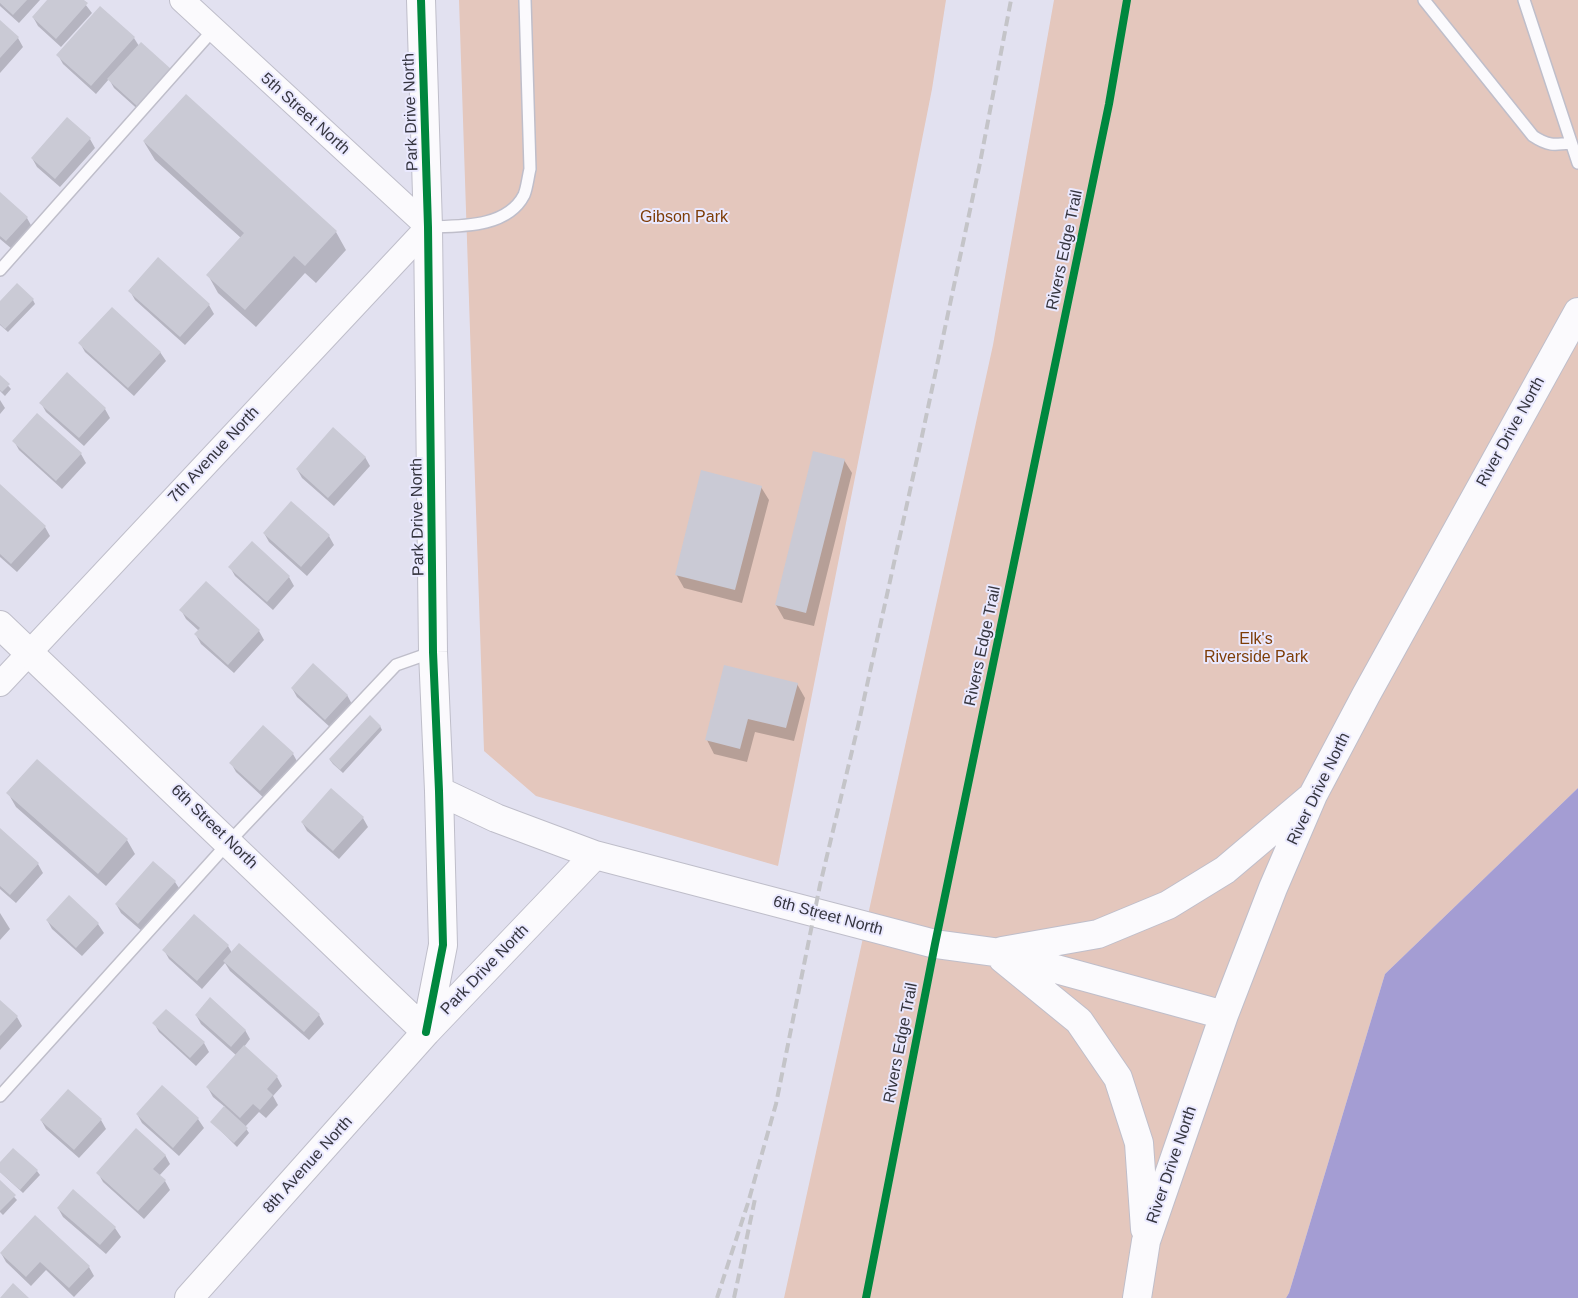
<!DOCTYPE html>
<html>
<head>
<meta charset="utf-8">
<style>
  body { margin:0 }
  canvas { display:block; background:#e2e1f0 }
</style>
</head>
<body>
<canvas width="1578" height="1298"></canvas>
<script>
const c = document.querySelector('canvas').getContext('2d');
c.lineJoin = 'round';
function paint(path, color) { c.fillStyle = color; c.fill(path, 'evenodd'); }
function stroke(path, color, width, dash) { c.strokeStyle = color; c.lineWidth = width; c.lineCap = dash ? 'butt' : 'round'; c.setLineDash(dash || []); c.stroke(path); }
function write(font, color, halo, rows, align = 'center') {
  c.font = font + ' Arial,sans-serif'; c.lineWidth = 4; c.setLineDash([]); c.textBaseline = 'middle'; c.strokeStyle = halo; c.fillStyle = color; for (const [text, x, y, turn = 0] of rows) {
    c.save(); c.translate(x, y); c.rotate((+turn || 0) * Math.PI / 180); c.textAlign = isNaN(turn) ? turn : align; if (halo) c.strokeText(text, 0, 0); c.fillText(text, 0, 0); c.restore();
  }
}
paint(new Path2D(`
  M459,0H946L932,89L778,866L536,796L484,751Z
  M1054,0H1578V788L1385,974L1289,1293L1286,1298H784L993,345Z`), '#e4c7bd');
paint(new Path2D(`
  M1578,788V1298H1286L1289,1293L1385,974Z`), '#a49dd3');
paint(new Path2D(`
  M0,0H40L19,23L0,6Z
  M48,0H82L92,13L61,47L38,26L33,17Z
  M0,22L18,38L23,47L0,73Z
  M134,38L139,46L170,70L143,114L114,88L109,79L96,94L63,64L58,55Z
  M67,119L90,139L95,148L60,187L37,167L32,158Z
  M144,142L336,232L346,250L316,283L305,273L256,327L218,293L208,275L241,238L155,160Z
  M0,194L27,218L32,227L12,249L0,239Z
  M130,291L209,305L214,314L185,345L135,300Z
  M33,300L35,304L8,332L0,325V302Z
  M80,343L160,352L166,361L134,396L85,352Z
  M0,377L11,389L5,396L0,391Z
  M0,400L5,408L0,414Z
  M41,403L105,409L110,418L84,446L46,412Z
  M14,441L81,454L86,463L62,489L19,450Z
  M365,457L370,466L334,506L302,478L297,469Z
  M844,460L852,473L814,626L784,619L776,605Z
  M0,486L45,527L50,536L17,572L0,557Z
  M761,487L769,500L742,603L684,588L676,574Z
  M292,503L329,536L334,545L307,576L269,542L264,533Z
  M230,567L289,577L294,586L273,610L235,576Z
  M181,610L259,631L264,640L234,673L201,644L196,635L199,631L186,619Z
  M797,684L805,698L794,741L755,732L747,762L714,754L707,740Z
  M292,688L347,695L352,704L331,728L297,697Z
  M380,726L382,730L343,773L333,764L330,760Z
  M293,754L298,763L265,799L236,772L231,763Z
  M37,761L127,840L135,854L106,886L16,807L8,793Z
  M363,818L368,827L339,859L307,831L302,822Z
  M0,829L38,864L43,873L16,903L0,889Z
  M153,863L175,882L181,891L143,932L121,913L116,904Z
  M69,897L98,924L104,933L82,956L52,929L47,920Z
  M0,913L10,929L0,940Z
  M228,946L232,953L319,1015L324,1024L309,1040L230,971L225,963L202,989L169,959L164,950Z
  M0,1002L17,1017L22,1026L0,1050Z
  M166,1010L204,1043L209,1052L196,1066L159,1032L154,1023Z
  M196,1015L245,1030L250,1039L244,1047L277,1077L282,1086L273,1096L278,1105L266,1118L259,1112L245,1127L249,1133L237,1147L212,1122L225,1107L213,1097L208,1088L237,1056L201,1024Z
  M162,1086L198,1119L204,1128L179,1156L142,1123L137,1114Z
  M41,1120H101L106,1129L79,1158L46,1129Z
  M13,1149L37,1171L40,1175L23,1193L0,1172V1164Z
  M165,1155L170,1164L159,1176L165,1181L170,1190L144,1219L103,1182L98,1173Z
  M0,1182L17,1200L3,1215L0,1212Z
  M73,1191L115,1228L121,1237L106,1254L63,1217L58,1208Z
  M1,1253L89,1267L94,1276L74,1297L46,1270L31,1286L6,1262Z`), '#0003');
paint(new Path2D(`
  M0,0H27L13,15L0,3Z
  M47,0H84L88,3L56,39L32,17Z
  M100,6L135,37L91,86L56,55Z
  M0,20L19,37L0,58Z
  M141,42L171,69L137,106L107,79Z
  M186,94L337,231L305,266L294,256L245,310L206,275L244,233L143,141Z
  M67,117L91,138L55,179L31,158Z
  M0,192L28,217L6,241L0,236Z
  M158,257L210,304L180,337L128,291Z
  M17,283L34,299L5,329L0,324V301Z
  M112,307L161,352L128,388L78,343Z
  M67,372L106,408L79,438L39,403Z
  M0,375L10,384L2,392L0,390Z
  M37,413L82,453L56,481L12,441Z
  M333,427L366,457L328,498L296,469Z
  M813,451L845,459L806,613L775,605Z
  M701,470L762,486L735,590L675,575Z
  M0,484L46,526L11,564L0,554Z
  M291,501L330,535L301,567L263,533Z
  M252,541L290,576L267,602L228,567Z
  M206,581L260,630L228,665L194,634L200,628L179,610Z
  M313,663L348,695L325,720L291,688Z
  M724,665L798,683L786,728L748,719L740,749L705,740Z
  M370,715L381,726L340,770L329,759Z
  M263,725L294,753L260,791L229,763Z
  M37,759L128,839L98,874L6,793Z
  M331,788L364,817L333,851L301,822Z
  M0,828L39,863L10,895L0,886Z
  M153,861L176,881L138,924L115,904Z
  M69,895L99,923L76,948L46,920Z
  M194,914L229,945L197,981L162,950Z
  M239,943L320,1014L304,1032L223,961Z
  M210,997L246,1030L231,1047L195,1015Z
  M0,1000L18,1016L0,1036Z
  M166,1009L205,1042L190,1058L152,1023Z
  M244,1045L278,1076L267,1089L273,1095L260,1110L253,1104L240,1118L206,1087Z
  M162,1085L199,1118L173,1148L136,1114Z
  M68,1089L102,1119L74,1150L40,1120Z
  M224,1106L248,1128L234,1143L210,1122Z
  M136,1128L166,1155L153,1169L166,1180L138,1211L96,1173Z
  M13,1148L38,1170L20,1190L0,1172V1162Z
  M0,1180L16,1195L0,1211Z
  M73,1189L116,1227L100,1245L57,1208Z
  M35,1215L90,1266L69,1288L40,1262L26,1277L0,1253Z
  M13,1283L29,1298H0Z`), '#cacad5');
const lane = new Path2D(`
  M1424,0L1533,136C1548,146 1554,145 1571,143
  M1524,0L1578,163
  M428,227C460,226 507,228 524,195C527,188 528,177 530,169L525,0
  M0,270L213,30
  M0,1096L229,842L396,665L433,652`);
const street = new Path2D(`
  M0,684L428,227L182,0`);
const secondary = new Path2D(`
  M421,0L428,227L433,652L439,791L443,945L426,1032
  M0,625L426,1032
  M439,791L496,818L595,855L935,944L994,952L1224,1015
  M1002,951L1098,934L1168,905L1225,870L1309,799
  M1003,959L1079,1021L1118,1078L1139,1143L1145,1229
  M189,1298L426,1032L595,855
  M1137,1298L1146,1241L1224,1015L1273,888L1313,795L1366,695L1578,312`);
stroke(lane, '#bfbeca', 14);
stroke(street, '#bfbeca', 26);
stroke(secondary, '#bfbeca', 30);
stroke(lane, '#fbfafd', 11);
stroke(street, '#fbfafd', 24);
stroke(secondary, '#fbfafd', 28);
stroke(new Path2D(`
  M717,1298L748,1203L776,1104L820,885L858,726L922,436L980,163L1011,0
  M734,1298L755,1199`), '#c4c4c8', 4, [10, 5]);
stroke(new Path2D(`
  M421,0L428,227L433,652L439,791L443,945L426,1032
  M866,1298L935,944L1109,104L1127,0`), '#00873e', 8);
write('16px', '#35353f', '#eae9ff', [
  ["Park Drive North",411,112,-92],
  ["5th Street North",305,114,42],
  ["Rivers Edge Trail",1065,250,-78],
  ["River Drive North",1511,432,-61],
  ["7th Avenue North",214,455,-47],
  ["Park Drive North",418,517,-91],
  ["Rivers Edge Trail",983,646,-78],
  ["River Drive North",1319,789,-64],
  ["6th Street North",214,827,44],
  ["6th Street North",828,916,15],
  ["Park Drive North",485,970,-46],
  ["Rivers Edge Trail",901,1043,-79],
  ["8th Avenue North",308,1165,-48],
  ["River Drive North",1172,1165,-71]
]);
write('16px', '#7e3d08', '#eae9ff', [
  ["Gibson Park",684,218],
  ["Elk's",1256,640],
  ["Riverside Park",1256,658]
]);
</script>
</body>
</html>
